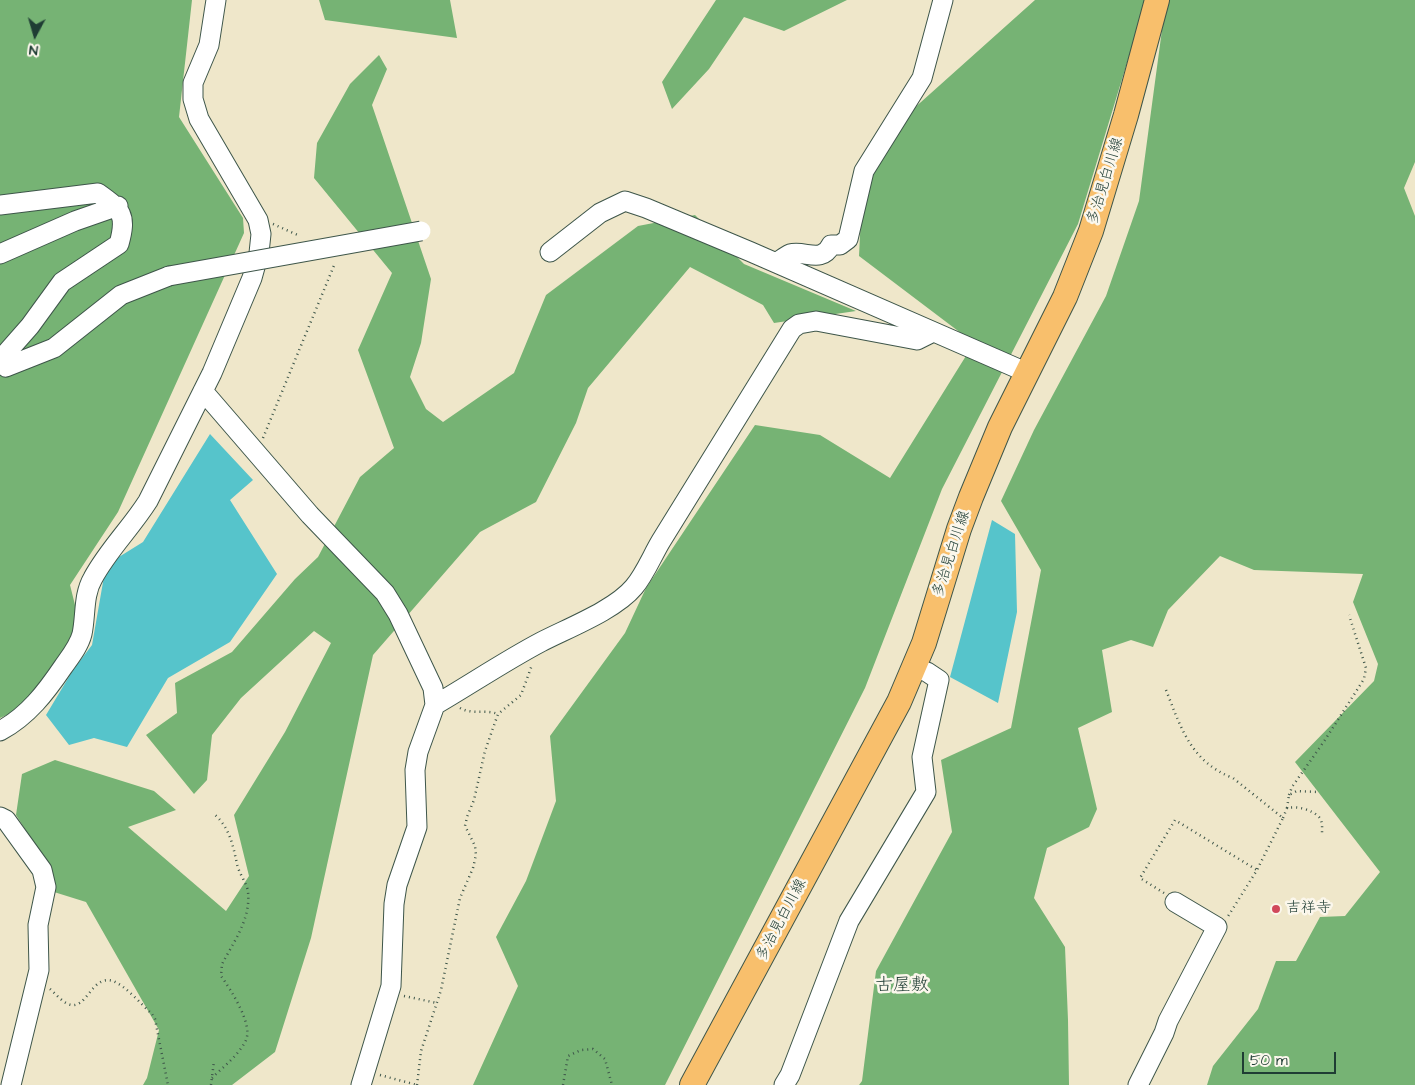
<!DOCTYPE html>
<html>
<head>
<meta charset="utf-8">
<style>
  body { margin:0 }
  #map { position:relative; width:1415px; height:1085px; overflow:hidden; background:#efe7ca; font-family:"Architects Daughter",sans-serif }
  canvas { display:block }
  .north { position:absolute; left:10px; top:10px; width:50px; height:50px; -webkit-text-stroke:4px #fbf7ec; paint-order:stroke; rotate:186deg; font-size:14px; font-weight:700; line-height:20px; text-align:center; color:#1f3d34 }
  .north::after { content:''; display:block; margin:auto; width:18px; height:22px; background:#1f3d34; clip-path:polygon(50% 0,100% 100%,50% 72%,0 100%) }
  .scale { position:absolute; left:1242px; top:1052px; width:94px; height:22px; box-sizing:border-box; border:2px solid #1f3d34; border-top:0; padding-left:6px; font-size:15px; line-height:18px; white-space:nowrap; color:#1f3d34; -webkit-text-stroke:4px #fbf7ec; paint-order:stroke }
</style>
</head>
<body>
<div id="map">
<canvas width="1415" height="1085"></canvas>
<div class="north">N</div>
<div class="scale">50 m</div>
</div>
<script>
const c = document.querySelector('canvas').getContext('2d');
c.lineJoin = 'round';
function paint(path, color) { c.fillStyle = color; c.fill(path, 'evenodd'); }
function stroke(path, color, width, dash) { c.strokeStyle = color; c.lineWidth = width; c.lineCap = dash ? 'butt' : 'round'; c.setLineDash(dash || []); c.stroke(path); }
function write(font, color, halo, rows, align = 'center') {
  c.font = font + ' "Architects Daughter","Klee One",sans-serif'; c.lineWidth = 5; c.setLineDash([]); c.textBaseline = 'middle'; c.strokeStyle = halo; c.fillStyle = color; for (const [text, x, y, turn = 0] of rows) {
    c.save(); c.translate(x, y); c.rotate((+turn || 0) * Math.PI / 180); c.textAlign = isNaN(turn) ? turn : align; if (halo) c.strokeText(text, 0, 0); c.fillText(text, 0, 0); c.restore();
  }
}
paint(new Path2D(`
  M0,0H192L179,117L243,218L244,233L118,512L70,585L77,613L68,649L22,708L0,718Z
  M319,0H450L457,38L325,20Z
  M716,0H847L784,31L744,17L709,69L672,109L662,82Z
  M1035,0H1146L1078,224L942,489L865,688L665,1085H473L518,986L496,937L526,881L556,801L550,736L625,633L646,588L755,425L820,435L890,478L974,343L859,256L864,153Z
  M1166,0H1415V162L1404,188L1415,216V1085H1207L1213,1066L1258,1009L1276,961H1296L1320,917L1345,916L1380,872L1295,762L1374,681L1378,664L1353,602L1363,574L1254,570L1220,556L1168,610L1153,647L1131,640L1102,650L1112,712L1078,728L1097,809L1089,827L1047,848L1034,898L1065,947L1068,1020L1069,1085H859L862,1081L876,971L952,832L941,760L1011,728L1041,570L1001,501L1034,430L1106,296L1139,201Z
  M379,55L387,69L372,105L431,279L421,343L410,377L426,409L443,422L514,373L546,295L638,226L695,215L744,264L856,311L774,323L763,305L690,267L588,388L576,423L536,502L480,532L373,655L311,938L275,1052L232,1085H143L147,1078L159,1030L86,902L54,892L53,873L16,815L22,774L55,760L154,791L176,810L128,827L226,911L249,876L234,815L285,732L331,643L314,631L241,698L212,735L207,780L194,794L146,735L177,713L175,683L232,652L295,579L318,557L360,477L394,448L358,350L392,273L314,178L317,143L350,84Z`), '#76b374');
paint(new Path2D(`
  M210,434L253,480L230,500L277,574L230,642L168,678L127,747L94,738L69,745L46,715L73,670L92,645L106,565L143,542Z
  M992,520L1015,534L1017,612L998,703L950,677Z`), '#56c4cb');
const minor = new Path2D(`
  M0,205L98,193C122,210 127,215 119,244L62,282L30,326L0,360L6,367L54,348L121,295L169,276
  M550,252L600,213L625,201L646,208L751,252L1028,373
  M0,254L75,221L118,206
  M776,263C780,261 785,256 790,254C805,250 822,264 831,245H840L848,239L864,171L922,78L943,0
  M203,391L310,515L385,593L398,614L433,688L435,705L418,752L415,770L417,827L397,885L394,904L391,986L361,1085
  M435,705C471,684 505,661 541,642C568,628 615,610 634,587C645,574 652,556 661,541L792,329L799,324L816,321L917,340L933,332
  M0,731C28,716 46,692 63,667C70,657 79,646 82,634C86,616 83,595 93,578C108,550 131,528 148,501L212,373L252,278L259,253L261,234L258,220L199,119L193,99V83L209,45L216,0
  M0,817L6,820L42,870L46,887L38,925L39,970L11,1085
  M784,1085L790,1075L849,921L926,792L922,757L939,680L927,672L914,668
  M1138,1085L1164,1033L1168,1021L1217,927L1175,902`);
const major = new Path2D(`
  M692,1085L899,702L924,643L959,529L971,497L1000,427L1065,297L1091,231L1126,115L1157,0`);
stroke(minor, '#3e564a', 21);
stroke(major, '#3e564a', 26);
stroke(new Path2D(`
  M273,224L300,236
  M263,438L335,263
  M1166,690C1181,728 1191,762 1233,778L1283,818L1257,870L1227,918
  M460,708C473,715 484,709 498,714
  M1289,795L1292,787L1325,740L1364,679L1366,668L1349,615
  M1287,808L1289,795L1297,791L1318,792
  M1283,818L1287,808C1297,806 1311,809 1319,817C1323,822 1322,828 1322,834
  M1164,893L1140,878L1175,820L1257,870
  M50,989C55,993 61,1001 68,1004C87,1012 91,974 113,981C126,986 142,1005 152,1014L155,1019L168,1085
  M404,996L437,1003
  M380,1075L417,1085
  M212,1078C223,1067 239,1055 246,1040C253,1024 231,990 221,976L222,964C233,943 251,919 248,892C247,883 239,874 237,864C233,846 230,828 215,815
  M211,1085L214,1061
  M417,1085L421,1051L441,990L460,898L473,868L476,855L475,846L465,826L467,817L474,800L485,751L498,714L521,695L532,665
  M563,1085L568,1056L581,1050L593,1049L605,1059L612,1085`), '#3e564a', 2.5, [1, 4]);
stroke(minor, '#fff', 19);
stroke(major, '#f8bf6c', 24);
const minorBridge = new Path2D(`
  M169,276L421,231`);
stroke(minorBridge, '#3e564a', 21, []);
stroke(minorBridge, '#fff', 19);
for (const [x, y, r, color] of [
  [1276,909,5,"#d1495b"]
]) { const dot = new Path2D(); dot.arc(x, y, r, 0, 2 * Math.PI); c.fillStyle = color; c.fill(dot); stroke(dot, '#fbf7ec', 2); }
write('15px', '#1f3d34', '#fbf7ec', [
  ["多治見白川線",1106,181,-73],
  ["多治見白川線",952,554,-72],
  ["多治見白川線",782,920,-62]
]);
write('15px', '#1f3d34', '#fbf7ec', [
  ["吉祥寺",1286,909]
], 'left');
write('18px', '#1f3d34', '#fbf7ec', [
  ["古屋敷",902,986]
]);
</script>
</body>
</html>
